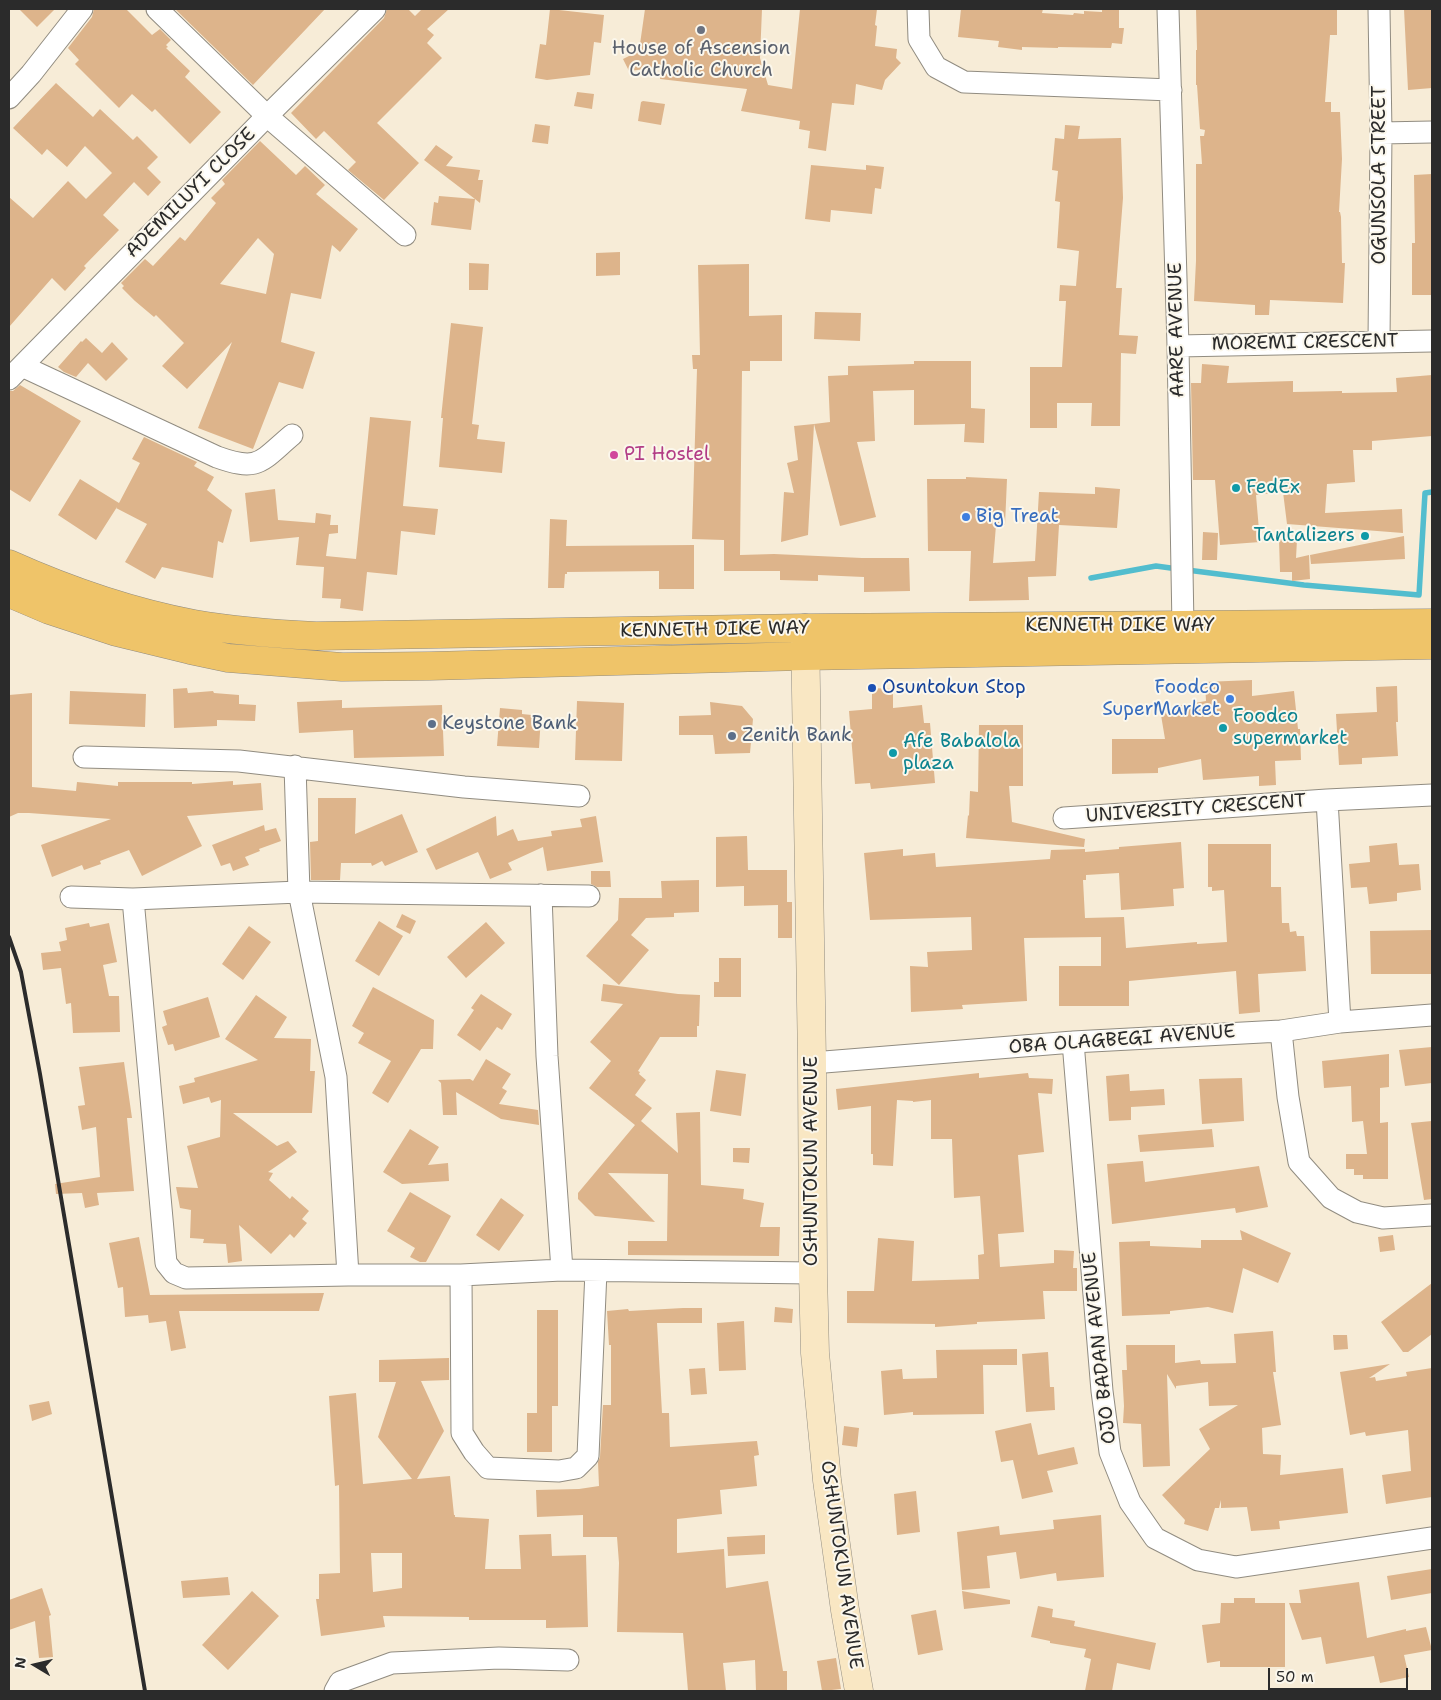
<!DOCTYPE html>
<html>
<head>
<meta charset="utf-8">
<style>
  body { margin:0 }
  #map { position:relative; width:1441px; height:1700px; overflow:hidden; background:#f7ecd7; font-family:"Shantell Sans",sans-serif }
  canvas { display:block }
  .frame { position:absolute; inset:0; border:10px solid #2b2b2b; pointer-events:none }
  .north { position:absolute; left:10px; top:1640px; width:50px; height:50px; -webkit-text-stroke:4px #fbf7ec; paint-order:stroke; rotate:279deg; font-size:14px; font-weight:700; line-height:20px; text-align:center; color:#2b2b2b }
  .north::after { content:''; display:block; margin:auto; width:18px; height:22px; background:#2b2b2b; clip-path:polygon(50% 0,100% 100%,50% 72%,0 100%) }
  .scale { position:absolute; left:1268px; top:1668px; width:140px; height:22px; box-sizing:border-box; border:2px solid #2b2b2b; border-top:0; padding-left:6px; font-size:15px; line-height:18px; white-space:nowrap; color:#2b2b2b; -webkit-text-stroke:4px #fbf7ec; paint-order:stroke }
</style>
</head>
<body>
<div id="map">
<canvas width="1441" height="1700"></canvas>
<div class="frame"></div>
<div class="north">N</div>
<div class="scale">50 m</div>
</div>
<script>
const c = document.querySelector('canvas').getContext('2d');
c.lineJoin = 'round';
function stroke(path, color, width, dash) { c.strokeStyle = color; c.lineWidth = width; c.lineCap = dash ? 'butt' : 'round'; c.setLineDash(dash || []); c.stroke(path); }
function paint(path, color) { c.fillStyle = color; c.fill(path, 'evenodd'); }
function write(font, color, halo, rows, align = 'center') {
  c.font = font + ' "Shantell Sans",sans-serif'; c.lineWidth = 4; c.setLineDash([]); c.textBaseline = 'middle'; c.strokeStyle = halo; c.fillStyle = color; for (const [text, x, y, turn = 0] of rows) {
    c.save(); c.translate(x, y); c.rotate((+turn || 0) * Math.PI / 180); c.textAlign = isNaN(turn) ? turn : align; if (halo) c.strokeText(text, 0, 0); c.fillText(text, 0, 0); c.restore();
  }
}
stroke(new Path2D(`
  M1187,570L1304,585L1419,595L1425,493L1432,492
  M1091,578L1156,566L1178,569`), '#52bdce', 5.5);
paint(new Path2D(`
  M19,9H55L37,27Z
  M94,9H126L152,35L160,29L171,40L166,45L168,47L166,48L190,71L185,77L221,112L190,144L155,109L152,112L132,94L119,108L75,64L79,60L68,48L92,17Z
  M175,9H325L253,85Z
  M387,9H408L415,16L422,9H449L427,29L434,35L427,43L442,58L377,123L419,163L384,200L348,170L356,162L324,131L316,139L291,113L384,18Z
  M550,9L604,15L601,43L594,42L590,75L547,80L535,78L540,44L546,45Z
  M645,9H762L760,58L768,85L792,89L800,9H877L875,25L877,26L875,46L897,49L896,58L901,63L885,80L882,90L856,84L854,105L832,103L826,151L808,148L810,131L799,129L800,121L741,111L747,89L660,79L662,67L629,71L623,59L639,51Z
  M961,9H1043L1042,13L1073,15L1074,13L1084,14V11L1102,12V9H1119V28H1124L1122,44L1112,43L1111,48L1058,47V48L1022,47V50L998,47L999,41L958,37Z
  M1196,9H1337V35H1330L1325,102H1331V112H1340L1342,159L1339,212H1340L1341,217L1342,263H1345L1343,303L1270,300L1269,315H1255V305L1194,301L1196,261V164H1202L1200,136H1204L1205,130L1200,129L1197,85H1196V50H1197Z
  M1404,9H1432V88L1408,90Z
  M56,83L93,117L100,109L133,140L137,136L158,157L147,168L161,182L148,196L134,182L103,215L119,230L84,266L86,268L65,291L52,278L9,327V197L33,218L68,181L86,199L112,173L85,146L67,167L47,149L42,155L13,128Z
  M577,92L594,94L592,109L574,106Z
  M643,101L665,104L661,125L638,121L641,102Z
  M535,124L550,126L548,144L532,142Z
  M1065,125L1080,126L1078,139L1121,138L1123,198L1116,288H1122L1119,335L1138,336L1136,354L1121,353L1120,426H1091L1092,403H1057V428H1030V367H1062L1066,301H1059L1060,285L1076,286L1079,251L1057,248L1060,202L1055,201L1058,171L1052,170L1055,138L1064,139Z
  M260,141L296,175L305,166L325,185L316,194L358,229L340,252L332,245L321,299L291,293L281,342L315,352L303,389L279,382L253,449L198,428L232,342L187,389L162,366L184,343L156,315L154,317L135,301L122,288L124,286L121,283L145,259L153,266L180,237L185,241L216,203L211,198L225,184L222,180ZM258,238L274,254L266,294L220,284Z
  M436,145L453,157L446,166L480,170L478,180H483L480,203L475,199L471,230L431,225L434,202L438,203L439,196L475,199L424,160Z
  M811,165L866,170V165L884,167L881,189L875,188L872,214L831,210L830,222L805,219Z
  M1432,174V295H1412V243H1415L1414,175Z
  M620,252V275L596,276V253Z
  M469,263L489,264L488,290H469Z
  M749,264V316L782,315V361H750V371H742L740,555L774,554L862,558H909L910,591L864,592V577L818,575V581L780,580V571H724V540L692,539L697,369H693L692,355H700L698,265Z
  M815,312L861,313L860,341L814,339Z
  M451,323L483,327L472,424L479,425L477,439L505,442L502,473L439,467L443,418H441Z
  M86,338L102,353L112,342L128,359L106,381L88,363L76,377L64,372L58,367L81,341L82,342Z
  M914,361H971V408L985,409L984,443L964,442L965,424L914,425V390L873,391L875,441L857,442L876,517L840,526L814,424L830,422L828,376L848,375V366L914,364Z
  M1202,364L1229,366L1227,383L1293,381V392L1342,391V393L1397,392L1396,378L1432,375V436L1372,441V450H1353L1355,482L1327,484L1325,513L1402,509L1403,533L1287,524L1283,492L1256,495L1260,542L1220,545L1215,480H1193L1191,383H1201Z
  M20,385L81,421L30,502L9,489V391H13Z
  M370,417L411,421L403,506L438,509L435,535L401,531L397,575L367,572L363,611L340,608L341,599L322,598L324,567L296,565L299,537L250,542L245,493L275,489L278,520L315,523L316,513L331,515L330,525H338V533L329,534L326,556L356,559Z
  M814,424L808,535L781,542L784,492L794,493L787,463L798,460L794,426Z
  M144,437L197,462L194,466L214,477L207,490L232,510L223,543L218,541L213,578L162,567L155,579L125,562L147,524L116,508L117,507L96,540L58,515L80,479L119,503L140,463L132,459Z
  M966,477L1007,479L1005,525H996L993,563L1035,561L1039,492L1095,494V487L1120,489L1117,528L1059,525L1056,576L1028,577L1029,600L969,601L971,551H928L927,479H966Z
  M550,519L567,520L566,546L694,545V589H659V571L567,572V574H565L564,588H548Z
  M1203,532L1218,533L1217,560H1202Z
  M1404,536L1405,559L1311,564L1310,555Z
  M1279,539L1297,540L1296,558L1309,555L1310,579L1292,581V572H1280Z
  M1252,680V696L1294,691L1298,729H1300L1301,760L1275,761L1276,785L1259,786V776L1203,780L1201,759L1158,768V773L1112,774V739H1165L1160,709L1206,701L1205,682Z
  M1397,686L1398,722H1396L1398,756L1362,758V764L1339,765L1336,714L1377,712L1376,687Z
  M187,688L188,693L213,691L214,693L239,695V704L256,705L255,721L217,720V726L174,728L173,689Z
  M872,688L893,689V708L922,705L924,723H930L935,783L871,789L870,783L855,784L849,711L872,709Z
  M70,691L146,694L145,727L69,724Z
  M32,693V787L76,791L77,782L118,786V782H192V784L233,781V785L261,783L263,810L187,816L202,846L142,876L129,850L100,861L101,864L84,870L82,865L52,877L41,845L111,819L29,813H18L9,817V695Z
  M342,700V708L442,705L444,756L354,758L353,730L299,733L297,702Z
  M577,701L624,703L622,761L575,760Z
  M710,702L742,706L753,719L750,753L715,754L713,735H679V716L711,715Z
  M500,708L522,710V714L541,716L539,748L497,746Z
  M979,725H1023V786H1009L1012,822L1085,839L1084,847L966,838L968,815L969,816L970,791L978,792Z
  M318,798H356L355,834L402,814L418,852L385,866L382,861L372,866L371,863H341L340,880H311L310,842L318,841Z
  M496,816L497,836L513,829L518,841L552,836L551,831L582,827L580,819L596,816L603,862L547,871L543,847L508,863L512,870L490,879L478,852L436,870L426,849Z
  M264,825L265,831L276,828L281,841L259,849L260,851L245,857L249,865L233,871L230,863L221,866L212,845Z
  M747,836L748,870H787V902H792V938H778V905L744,906V886L716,887V837Z
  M1181,842L1184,888L1173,889L1174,906L1121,910L1119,873L1086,875V880H1083L1085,918L1124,917L1126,948L1197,942V944L1227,942L1224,890L1212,891V887H1208V844H1271V887H1281L1282,923H1289L1290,932L1296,931L1297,936H1304L1306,971L1258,974L1260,1012L1239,1014L1236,971L1129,981V1006H1059V966H1101V937L1024,938L1027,1001L962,1005L963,1009L911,1012L910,966L928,967L927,952L972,950L971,917L870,920L864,853L903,849V856L935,853L936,867L1050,859L1051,850L1085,849V852L1119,849V847Z
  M1397,843L1399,865L1419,864L1421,890L1397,893V901L1369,904L1367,887L1351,888L1349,864L1370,862L1369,846Z
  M591,871H610L611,887H597L591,884Z
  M699,880V912L674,913V917L646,918L631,935L649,950L619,985L586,956L618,920L619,898H662L661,881Z
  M402,914L416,921L410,934L396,927Z
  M379,921L403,936L379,976L355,961Z
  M486,922L505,943L466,978L447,957Z
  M89,923L90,927L109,923L117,962L103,965L109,996H119L120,1032L73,1033L71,1003L66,1004L61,968L43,970L41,953L61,951L59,942L67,940L65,928Z
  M249,926L271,942L243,980L222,964Z
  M1432,930V974H1371L1370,931Z
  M719,958H741V997H714V982H719Z
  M603,984L678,994L700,995L699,1026H697V1037H660L638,1071L640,1072L639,1074L646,1080L635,1095L652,1108L641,1121L678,1153L676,1113L700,1112L701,1185L744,1189L743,1199L764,1203L760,1227H780L779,1256L628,1255V1241H667L668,1174L608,1173L655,1222L595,1216L578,1199V1193L635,1125L589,1088L611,1061L590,1042L623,1004L601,1001Z
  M373,987L434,1020L433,1049H421L388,1103L372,1093L391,1061L358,1043L364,1033L352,1026Z
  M481,994L512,1014L502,1030L497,1027L480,1051L457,1035L474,1010L471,1008Z
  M256,995L287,1017L274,1038L311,1039L310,1071H315L312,1113H233L277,1146L288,1141L297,1152L268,1172L273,1173L269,1180L290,1199L292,1196L309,1211L302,1219L307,1223L294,1238L290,1234L271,1254L239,1225L242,1261L228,1263L226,1244L203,1243L204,1239L190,1238L191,1210L180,1208L176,1187L198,1188L187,1146L220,1137L221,1100L211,1103L209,1097L183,1104L179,1086L195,1082L194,1078L258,1060L225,1039Z
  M208,997L220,1037L175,1051L173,1044L168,1045L162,1027L167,1025L163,1011Z
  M1432,1047V1083L1405,1086L1399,1050Z
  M1389,1054V1087L1380,1088V1123L1388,1122V1179H1363V1175H1354V1169H1346V1154H1367L1363,1121L1352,1122L1351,1086L1324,1088L1322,1061Z
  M486,1059L511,1074L502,1088L507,1091L499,1104L538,1110L539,1125L501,1119L456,1092L457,1115H443L441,1083L438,1080L470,1079L473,1081Z
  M124,1062L132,1118H127L134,1191L97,1193L99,1205L85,1208L82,1193L56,1194L55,1184L100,1177L96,1127L82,1130L78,1106L85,1105L79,1067Z
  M716,1070L746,1074L741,1116L710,1111Z
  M979,1073V1078L1028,1073L1029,1078L1053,1079L1052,1094L1038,1093L1044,1152L1018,1155L1024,1232L998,1234L1000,1267L1054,1263V1250L1074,1251L1073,1268H1077V1291H1043L1045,1319L977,1322V1324L935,1327V1324L847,1323V1291H874L878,1238L914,1241L912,1281L979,1279L978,1255L984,1254L980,1196L954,1198L952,1139H931V1100L913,1102V1101L897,1100L893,1166L873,1165V1154H871V1106L838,1110L836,1089Z
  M1129,1074L1130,1091L1164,1089L1165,1105L1131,1107V1120L1109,1121L1106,1076Z
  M1242,1078L1244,1121L1202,1124L1199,1079Z
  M1432,1121V1199L1424,1200L1411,1123Z
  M410,1129L439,1147L428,1165L448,1163L449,1181L402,1184L383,1172Z
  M1212,1129L1214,1147L1140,1152L1138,1135Z
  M733,1148H750L749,1163L733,1162Z
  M1143,1161L1145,1182L1259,1166L1268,1207L1236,1213L1235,1208L1112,1224L1107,1164Z
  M410,1192L451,1216L426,1262H420L410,1257L415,1248L387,1231Z
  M501,1198L524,1215L499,1251L476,1235Z
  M1240,1230L1291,1253L1278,1283L1243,1268L1233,1313L1208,1307L1170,1311V1314L1122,1316L1119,1242L1150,1241V1246L1201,1248V1240H1242Z
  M1393,1235L1395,1250L1380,1252L1378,1237Z
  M139,1237L150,1295L324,1293L319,1311H179L186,1348L171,1351L166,1321L149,1323L148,1315L125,1317L123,1287L118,1288L109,1243Z
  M1432,1283V1334L1408,1352H1403L1381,1322Z
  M775,1307L793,1309L792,1323L774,1322Z
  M683,1308H702V1323H657L662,1413H669L670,1447L757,1441L759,1455L754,1456L757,1486L720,1490L722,1514L677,1519V1553L724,1549L726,1588L768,1581L783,1671H787V1691H756L755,1660L723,1663L726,1691H688L683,1633L617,1632L619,1563L617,1537H583V1515L537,1517L536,1490L579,1489L599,1486L598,1462L600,1457L603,1405H611V1345H609L607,1311L628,1309L629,1311Z
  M537,1310H558V1406H552V1452H527V1413H537Z
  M744,1321L746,1370L719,1371L717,1323Z
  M1273,1331L1276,1372H1273L1281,1425L1262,1428L1263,1454L1281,1455L1280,1475L1343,1468L1348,1513L1279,1521L1280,1529L1251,1531L1247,1507L1221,1508V1500L1219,1508H1215L1208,1531L1184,1524L1185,1520L1162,1495L1210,1449L1199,1429L1238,1405L1209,1406L1208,1382L1176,1386V1389L1167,1374L1170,1466L1143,1467L1141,1424L1123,1423L1124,1406L1122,1370H1127L1126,1345H1175V1363L1200,1360L1201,1364L1236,1363L1234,1334Z
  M1333,1335H1347L1348,1349L1334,1350Z
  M1017,1349V1365H983L984,1414L913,1415V1412L884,1415L881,1371L902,1369L903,1379L937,1378L936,1350Z
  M1048,1352L1050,1387H1054L1055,1410L1026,1412L1022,1354Z
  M449,1358V1380L421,1381L444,1431L417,1479L450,1476L454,1515H455V1517L489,1519L485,1569H521L519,1535L551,1534L552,1556L586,1555L588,1627L546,1628V1620H469V1617L383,1616L385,1627L321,1636L316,1599H319V1574L340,1573L339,1485L335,1486L329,1396L356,1393L363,1484L412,1479L378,1437L396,1382H379V1360ZM371,1553H402V1588L373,1592Z
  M1390,1364L1369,1378L1375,1377L1376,1381L1407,1376L1406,1372L1432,1368V1497L1386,1504L1382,1475L1411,1471L1408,1430L1366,1436L1365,1432L1350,1435L1340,1372Z
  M705,1368L707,1394L691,1395L689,1369Z
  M49,1401L52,1414L32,1421L29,1405Z
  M1031,1423L1038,1455L1074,1447L1078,1464L1047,1471L1053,1492L1022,1499L1013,1460L1001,1462L995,1431Z
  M844,1426L859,1428L857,1447L842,1445Z
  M916,1491L920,1532L897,1535L894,1494Z
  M1101,1515L1104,1577L1057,1581L1056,1573L1020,1579L1016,1552L987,1556L990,1588L962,1590L957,1532L999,1526L1000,1535L1054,1529L1053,1520Z
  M765,1535V1554L728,1556L727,1537Z
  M1432,1569V1593L1391,1600L1387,1576Z
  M228,1577L230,1595L183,1598L181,1581Z
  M1359,1582L1367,1638L1406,1629V1631L1426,1627L1432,1650L1404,1655L1409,1677L1380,1683L1374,1656L1326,1664L1321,1637L1302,1640L1289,1603H1301L1299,1590Z
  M42,1588L51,1615L49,1616L53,1657L39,1658L35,1621L9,1630V1600Z
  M252,1591L279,1616L228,1670L202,1645Z
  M962,1591L1010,1600V1604L964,1609Z
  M1234,1598H1255V1603H1285V1667H1220V1661L1207,1663L1202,1625L1220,1623L1221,1603H1234Z
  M1038,1606L1053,1609L1052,1617L1075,1621L1074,1626L1156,1643L1150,1670L1117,1663L1112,1691H1085L1091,1659L1084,1657L1086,1649L1050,1643V1641L1031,1637Z
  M936,1610L943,1650L918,1655L911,1615Z
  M836,1658L841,1689L822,1691L817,1661Z`), '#ddb48b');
const minor = new Path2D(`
  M157,9L267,116L405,235
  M918,9L919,39L936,67L964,82L1171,90
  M1168,9L1178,346L1183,626L1178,640
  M9,98L31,74L82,9
  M1381,133L1432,132
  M1379,341L1381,133L1379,9
  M1178,346L1432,341
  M22,366L217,457C259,472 260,462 292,435
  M9,379L267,116L375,9
  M84,757L239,761L464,787L579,796
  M295,766L299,892L336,1077L348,1275
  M1327,800L1340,1022
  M1064,818L1327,800L1432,795
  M541,895L547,1056L562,1270
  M71,897L133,899L299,892L589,896
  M133,899L166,1263L174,1273L186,1278L348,1275H461L562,1270L813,1273
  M1281,1031L1288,1097L1299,1162L1331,1198L1357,1212L1383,1218L1432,1215
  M1073,1042L1102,1391L1110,1452L1130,1502L1155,1538L1198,1560L1236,1567L1432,1538
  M812,1063L1073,1042L1281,1031L1340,1022L1432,1015
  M461,1275L462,1433L474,1452L488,1468L559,1471L576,1468L588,1456L596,1271
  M335,1691L340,1682L392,1663L499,1658L568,1660`);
const secondary = new Path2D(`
  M805,628L812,1063L813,1273L815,1353L827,1480L845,1610L859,1691`);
const trunk = new Path2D(`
  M9,564C67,590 131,612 194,624C234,631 275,634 316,636L805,628L1432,623
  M9,593L49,610L116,632L190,650L228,658L342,667L430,666L804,656L1432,645`);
stroke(minor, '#918c81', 23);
stroke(secondary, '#918c81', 29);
stroke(trunk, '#918c81', 29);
stroke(minor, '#fff', 21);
stroke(secondary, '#f9e7c3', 28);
stroke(trunk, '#efc469', 28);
stroke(new Path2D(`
  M9,937L21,972L40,1074L145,1691`), '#2b2b2b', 4);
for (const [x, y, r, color] of [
  [701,30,5,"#6b7280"],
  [614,455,5,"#d1479c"],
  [1236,488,5,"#0f9aa8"],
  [966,517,5,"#3f7fe0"],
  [1365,536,5,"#0f9aa8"],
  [872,688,5,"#1a4fb4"],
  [1230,699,5,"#3f7fe0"],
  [432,724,5,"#5c6f8a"],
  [1223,728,5,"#0f9aa8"],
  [732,736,5,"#5c6f8a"],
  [893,753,5,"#0f9aa8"]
]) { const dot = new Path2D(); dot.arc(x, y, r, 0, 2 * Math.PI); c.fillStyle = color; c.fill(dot); stroke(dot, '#fbf7ec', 2); }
write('19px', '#5b616d', '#fbf7ec', [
  ["House of Ascension",701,49],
  ["Catholic Church",701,71]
]);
write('19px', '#2b2b2b', '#fbf7ec', [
  ["OGUNSOLA STREET",1380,175,-90],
  ["ADEMILUYI CLOSE",191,193,-45],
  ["AARE AVENUE",1177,330,-91],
  ["MOREMI CRESCENT",1305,343,-1],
  ["KENNETH DIKE WAY",1120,626],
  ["KENNETH DIKE WAY",715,630,-1],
  ["UNIVERSITY CRESCENT",1196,809,-4],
  ["OBA OLAGBEGI AVENUE",1122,1040,-4],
  ["OSHUNTOKUN AVENUE",812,1161,-90],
  ["OJO BADAN AVENUE",1100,1348,-96],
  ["OSHUNTOKUN AVENUE",841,1565,82]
]);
write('19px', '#b23c85', '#fbf7ec', [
  ["PI Hostel",624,455]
], 'left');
write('19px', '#0d838f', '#fbf7ec', [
  ["FedEx",1246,488],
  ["Tantalizers",1355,536,"right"],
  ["Foodco",1233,717],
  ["supermarket",1233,739],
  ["Afe Babalola",903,742],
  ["plaza",903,764]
], 'left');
write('19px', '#366cbe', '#fbf7ec', [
  ["Big Treat",976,517],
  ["Foodco",1220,688,"right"],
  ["SuperMarket",1220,710,"right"]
], 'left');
write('19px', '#164399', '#fbf7ec', [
  ["Osuntokun Stop",882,688]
], 'left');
write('19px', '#4e5e75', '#fbf7ec', [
  ["Keystone Bank",442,724],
  ["Zenith Bank",742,736]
], 'left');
</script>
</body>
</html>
